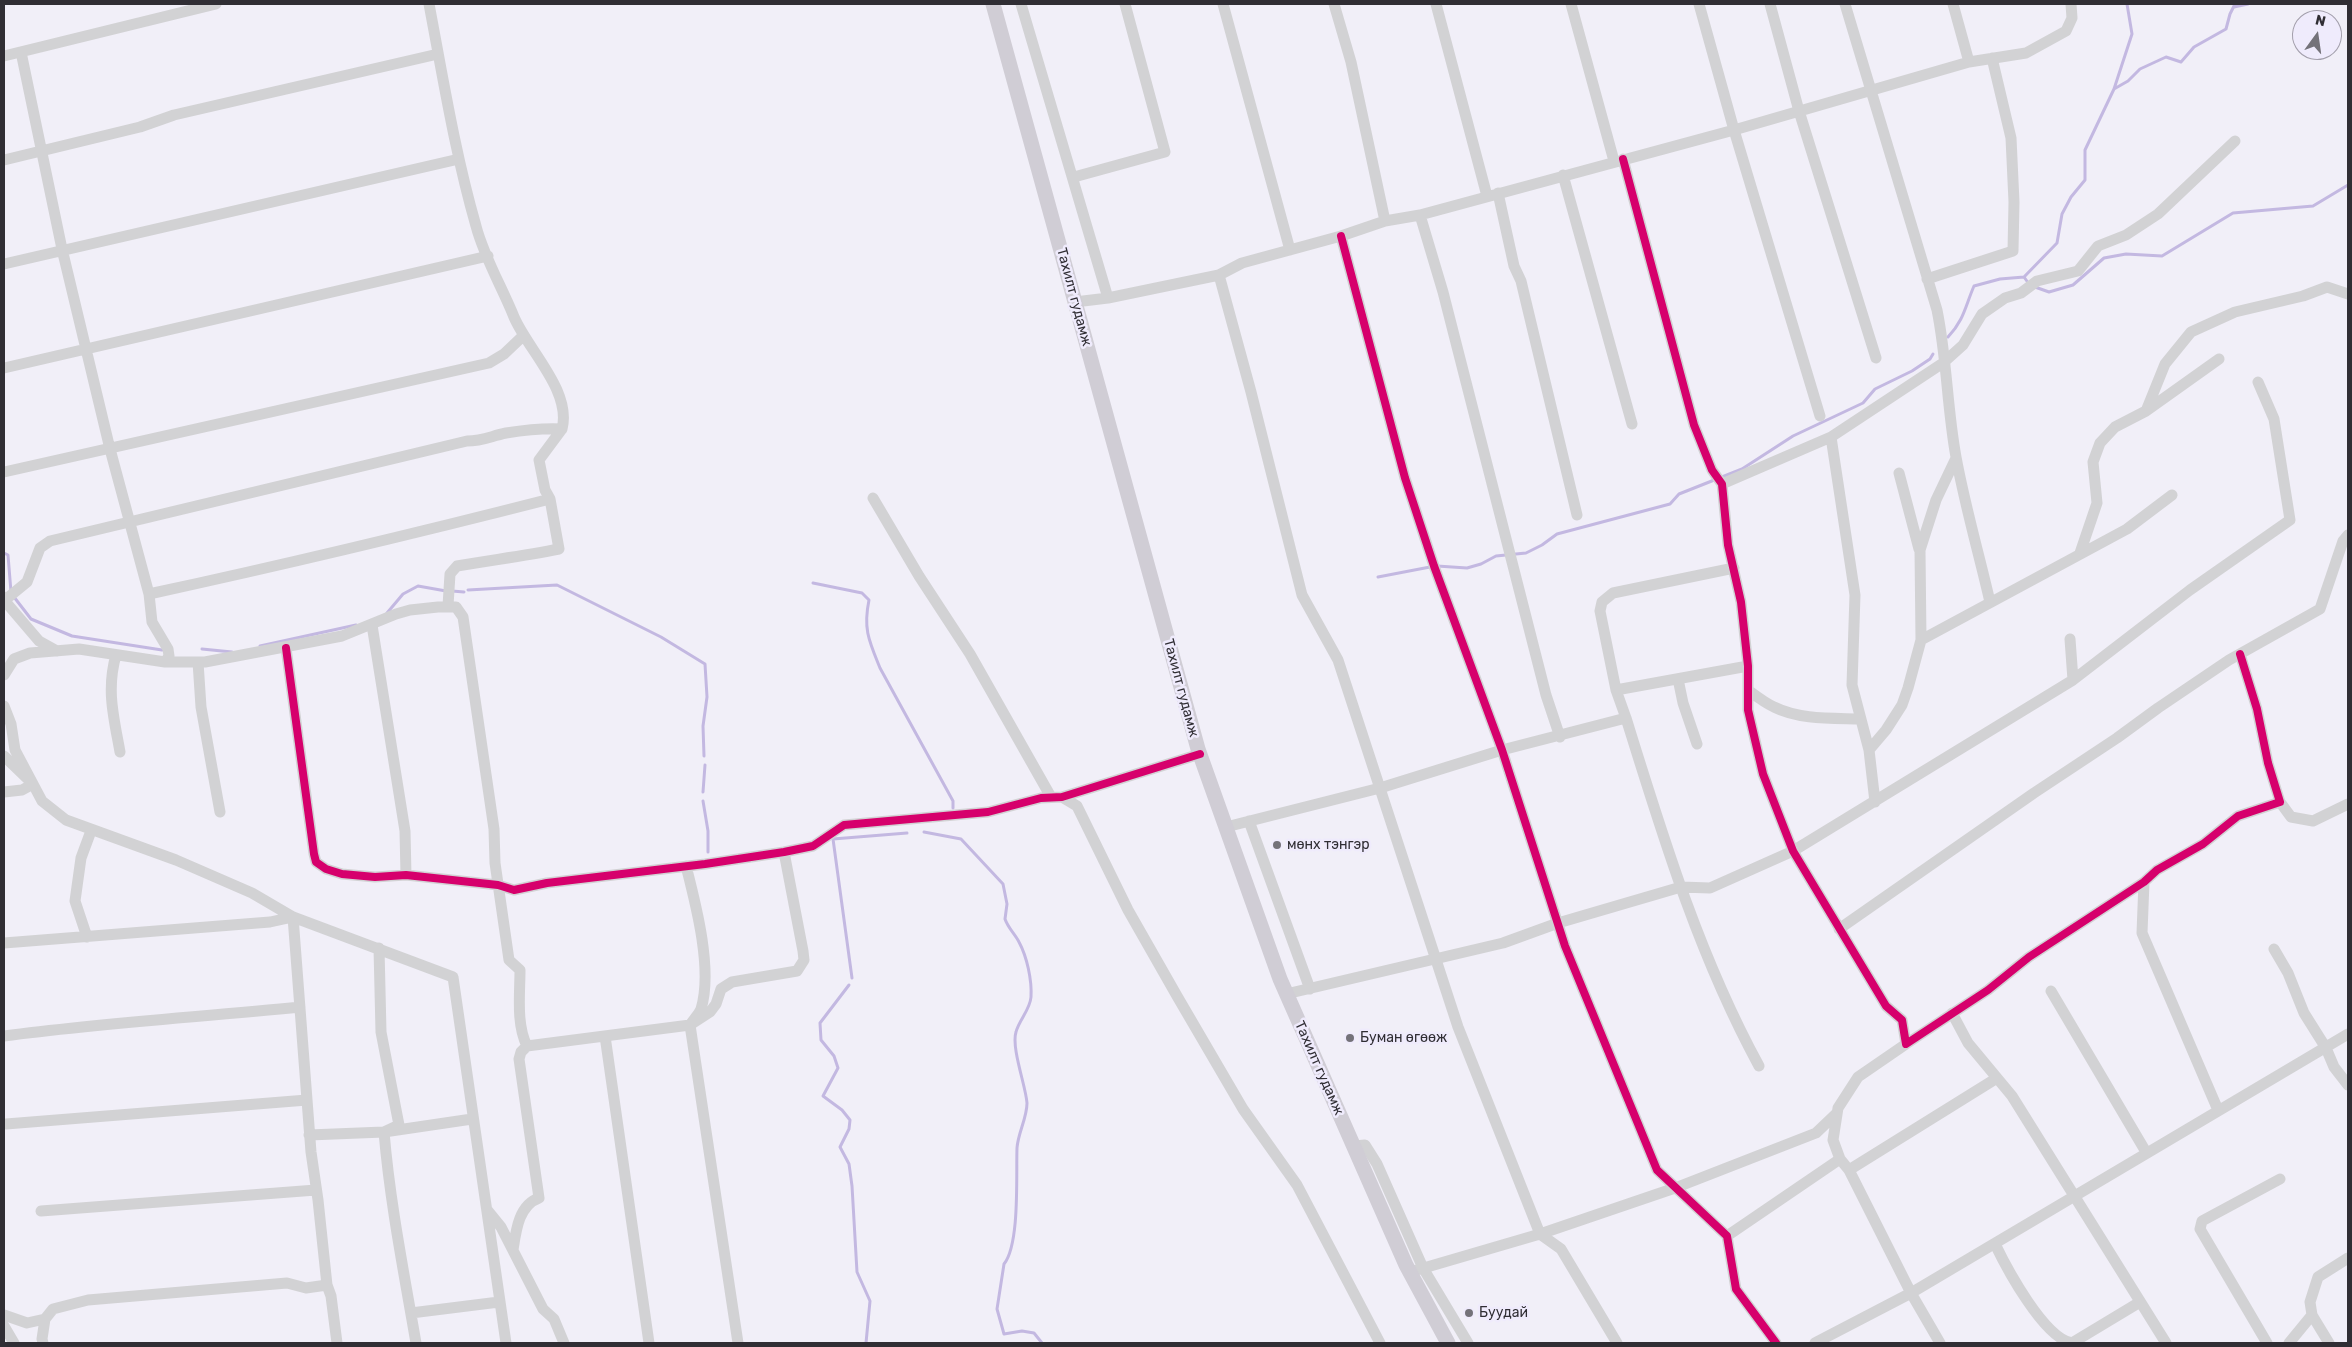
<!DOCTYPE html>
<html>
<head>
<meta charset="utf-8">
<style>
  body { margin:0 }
  #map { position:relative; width:2352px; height:1347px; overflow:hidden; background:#f1eff8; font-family:Rubik,sans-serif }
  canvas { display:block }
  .frame { position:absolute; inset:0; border:5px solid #302e34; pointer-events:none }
  .north { position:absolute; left:2292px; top:10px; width:50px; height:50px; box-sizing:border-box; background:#efebfc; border:1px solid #a39fac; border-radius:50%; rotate:14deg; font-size:14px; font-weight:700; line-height:20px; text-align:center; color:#302e34 }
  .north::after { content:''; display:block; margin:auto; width:18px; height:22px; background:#747279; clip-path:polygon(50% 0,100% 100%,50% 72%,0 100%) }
</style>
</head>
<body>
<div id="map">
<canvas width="2352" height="1347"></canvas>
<div class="frame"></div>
<div class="north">N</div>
</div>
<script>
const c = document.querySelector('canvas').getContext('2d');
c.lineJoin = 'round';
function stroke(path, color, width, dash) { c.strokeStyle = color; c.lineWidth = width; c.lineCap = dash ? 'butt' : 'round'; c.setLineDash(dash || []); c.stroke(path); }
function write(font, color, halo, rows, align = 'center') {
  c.font = font + ' Rubik,sans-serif'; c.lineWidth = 5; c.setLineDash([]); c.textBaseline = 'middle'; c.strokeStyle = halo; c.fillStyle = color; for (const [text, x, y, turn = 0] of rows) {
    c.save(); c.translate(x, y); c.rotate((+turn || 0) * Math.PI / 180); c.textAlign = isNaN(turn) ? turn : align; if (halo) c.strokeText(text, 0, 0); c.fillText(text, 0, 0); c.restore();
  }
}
stroke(new Path2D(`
  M2234,7L2248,4
  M2114,89L2132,34L2127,4
  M2024,277L2057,243L2062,214L2071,197L2085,180V150L2114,89L2128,81L2140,69L2166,57L2181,62L2194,47L2226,29L2230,14L2235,4
  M2035,287L2049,292L2073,285L2104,258L2126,254L2162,256L2233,213L2313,206L2348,185
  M1948,337C1964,320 1965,307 1974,286L2000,279L2024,277L2029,284
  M4,553L8,555L11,592
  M1437,566L1467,568L1481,564L1496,556L1526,553L1542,545L1557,534L1670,504L1679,494L1742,469L1793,436L1863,403L1875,389L1912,371L1930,359L1933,354
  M1378,577L1430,567
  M813,583L862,593L869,600C863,629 869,641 880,668L953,801V808
  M468,590L557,585L661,637L705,664L707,697L703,726L704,756
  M452,591L464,592
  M14,597L31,619L72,636L162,650
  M387,613L403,594L418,586L446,591
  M260,646L356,625
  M202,649L232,652
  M703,792L705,765
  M703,801L708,831V852
  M924,832L961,839L1003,884L1007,904L1005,919C1008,928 1015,934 1019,942C1027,957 1032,980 1031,997C1030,1010 1019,1020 1016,1032C1011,1047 1026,1087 1027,1103C1027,1118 1018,1133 1017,1148C1016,1175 1020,1244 1004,1264L997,1309L1004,1334L1022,1331L1034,1333L1042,1343
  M852,978L833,839L907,833
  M849,985L820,1023L821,1040L834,1056L838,1068L823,1096L842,1110L850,1120L849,1129L840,1147L849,1164L852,1186L857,1272L870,1301L866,1343`), '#c3b8e1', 3);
stroke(new Path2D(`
  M1021,4L1108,298
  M1223,4L1290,250
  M1334,4L1351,62L1385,221
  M1436,4L1487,196
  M1571,4L1614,161
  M1699,4L1734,130L1820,416
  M1770,4L1799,111L1876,358
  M1845,4L1937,310C1947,359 1947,408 1956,457C1965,506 1979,554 1990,602
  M1953,4L1969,62
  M21,52L62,249L110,449L149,594L152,622L168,649L169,656L165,662
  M4,56L216,4
  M1623,159L1694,425L1712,470L1722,484L1728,545L1741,602L1748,666V710L1763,774L1793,851L1886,1006L1902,1020L1906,1044L1988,990L2029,957L2144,882L2157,870L2203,844L2238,816L2280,802L2268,763L2257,709L2240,654
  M4,160L140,127L174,115L438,54
  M1563,175L1632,424
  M1074,177L1165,152L1125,4
  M1498,193L1514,266L1521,281L1577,515
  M1420,215L1443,292L1546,695L1560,737
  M1341,236L1405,478L1434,566L1502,750L1565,946L1657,1170L1727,1236L1736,1289L1776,1343
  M4,264L459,159
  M1219,275L1251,392L1302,595L1338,660L1458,1027L1540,1234L1561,1249L1617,1343
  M1927,279L2013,251L2014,202L2011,138L1992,58
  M1075,302L1108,298L1219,275L1242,263L1341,236L1385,221L1420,215L1734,130L1969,62L2026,53L2066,31L2072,18L2071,4
  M4,368L488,256
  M2146,411L2165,364L2191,332L2235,312L2303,296L2327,287L2348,294
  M1831,437L1855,595L1852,685L1869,750L1875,802
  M4,472L489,363L504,354L524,335
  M1899,473L1919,549
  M1722,484L1831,437L1943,363L1963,345L1982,314L2005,298L2021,293L2037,281L2078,271L2098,246L2126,235L2158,214L2235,141
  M873,498L919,576L970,654L1051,797
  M2080,553L2097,503L2093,462L2100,443L2115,427L2146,411L2219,359
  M149,594C283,565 417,533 550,499L545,490L539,460L562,429
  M4,597L5,600L27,582L40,548L50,541L467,441C483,441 491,436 506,433C525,430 543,428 562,429C572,391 528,350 514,317C502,287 484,257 476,226C455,153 443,78 429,4
  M4,600L39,641L57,651
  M448,606L450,574L457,566C491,560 525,556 559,549L550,499
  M372,625L405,831L406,875
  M2070,639L2073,680
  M1921,640L2127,529L2172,495
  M286,648L314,854L316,862L326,869L342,874L375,877L406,875L498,885L514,890L547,883L705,864L784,852L813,846L844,825L988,812L1041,798L1062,797L1200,754
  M116,655C106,690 114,718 120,752
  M198,662L201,707L220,812
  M4,675L14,659L30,653L79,649L165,662H205L342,636L396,614L410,610L438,607H456L463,617L494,829L495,863L509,960L520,970C520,994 516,1024 527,1046
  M1678,679L1683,703L1697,744
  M1616,690L1600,611L1602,602L1613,593L1734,568
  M1748,690C1756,696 1765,703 1774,707C1800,720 1833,718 1861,719
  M4,706L11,724L15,750L42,801L66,820L176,860L252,893L293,917L453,977L506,1343
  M1626,718C1663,837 1699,956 1759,1066
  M1869,750L1886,730L1902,705L1908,688L1921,640L1920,550L1936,500L1956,458
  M4,756L33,784L22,790L4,792
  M1062,797L1077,806L1128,910L1177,996L1243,1109L1297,1185L1380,1343
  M2280,802L2291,817L2313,821L2348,804
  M1249,821L1310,989
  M1226,827L1380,788L1502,750L1626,718L1616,690L1748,666
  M686,866C696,905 713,970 701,1009C699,1014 693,1020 690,1025L738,1343
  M2144,882L2142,933L2218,1110
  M1839,929L2034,793L2117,738L2158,708L2229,660L2320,609L2343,541L2348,535
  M87,937L75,901L81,858L91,831
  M4,943L270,922L293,917L311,1152L318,1200L327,1285L331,1296L337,1343
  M379,948L381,1032L399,1125L384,1132C390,1203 404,1273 416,1343
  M2274,949L2288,973L2304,1013L2326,1048L2334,1067L2348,1085
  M2051,991L2146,1152
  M1286,994L1503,943L1558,923L1681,887L1710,888L1793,851L2073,680L2190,590L2290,520L2274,419L2258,382
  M1952,1013L1968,1043L2012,1096L2166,1343
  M4,1036C102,1023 201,1017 300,1007
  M605,1036L649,1343
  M6,1124L307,1100
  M309,1135L384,1132L472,1119
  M1354,1146L1365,1145L1377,1164L1423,1268L1468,1343
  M1840,1159L1849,1170L1911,1293L1940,1343
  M1849,1170L1997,1078
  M41,1211L316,1190
  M488,1211L501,1227L543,1309L554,1319L564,1343
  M1727,1236L1840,1159L1833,1140L1838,1108L1858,1077L1906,1044
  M1995,1244C2007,1269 2044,1338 2072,1343L2140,1302
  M513,1250C516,1230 519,1205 539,1198L519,1059L521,1052L527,1046L690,1025L710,1012L716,1004L721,989L732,982L797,971L804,960L803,951L784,852
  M1410,1272L1540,1234L1675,1188L1816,1133L1837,1113
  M411,1313L499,1302
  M4,1315L27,1323L45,1319
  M2312,1315L2329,1343
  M4,1326L14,1343
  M43,1343L42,1339L45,1319L53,1309L88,1300L287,1283L306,1288L327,1285
  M1815,1343L1911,1293L2348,1034
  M2267,1343L2200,1229L2202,1221L2280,1179
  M2289,1343L2312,1315L2310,1302L2318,1277L2348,1258`), '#d2d2d4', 11);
stroke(new Path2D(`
  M993,4L1198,749L1280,979L1406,1265L1448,1343`), '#d0cdd5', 15);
stroke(new Path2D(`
  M1623,159L1694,425L1712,470L1722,484L1728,545L1741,602L1748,666V710L1763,774L1793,851L1886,1006L1902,1020L1906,1044L1988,990L2029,957L2144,882L2157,870L2203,844L2238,816L2280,802L2268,763L2257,709L2240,654
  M1341,236L1405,478L1434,566L1502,750L1565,946L1657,1170L1727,1236L1736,1289L1776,1343
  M286,648L314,854L316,862L326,869L342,874L375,877L406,875L498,885L514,890L547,883L705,864L784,852L813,846L844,825L988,812L1041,798L1062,797L1200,754`), '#d6006c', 8);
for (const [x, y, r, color] of [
  [1277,845,5,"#747279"],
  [1350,1038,5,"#747279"],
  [1469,1313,5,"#747279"]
]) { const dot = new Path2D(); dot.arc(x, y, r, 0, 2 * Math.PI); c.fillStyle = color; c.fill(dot); stroke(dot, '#efebfc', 2); }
write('14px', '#302e34', '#efebfc', [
  ["Тахилт гудамж",1074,297,75],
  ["Тахилт гудамж",1181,688,75],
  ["Тахилт гудамж",1319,1068,66]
]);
write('14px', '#302e34', '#efebfc', [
  ["мөнх тэнгэр",1287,845],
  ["Буман өгөөж",1360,1038],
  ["Буудай",1479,1313]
], 'left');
</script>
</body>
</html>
